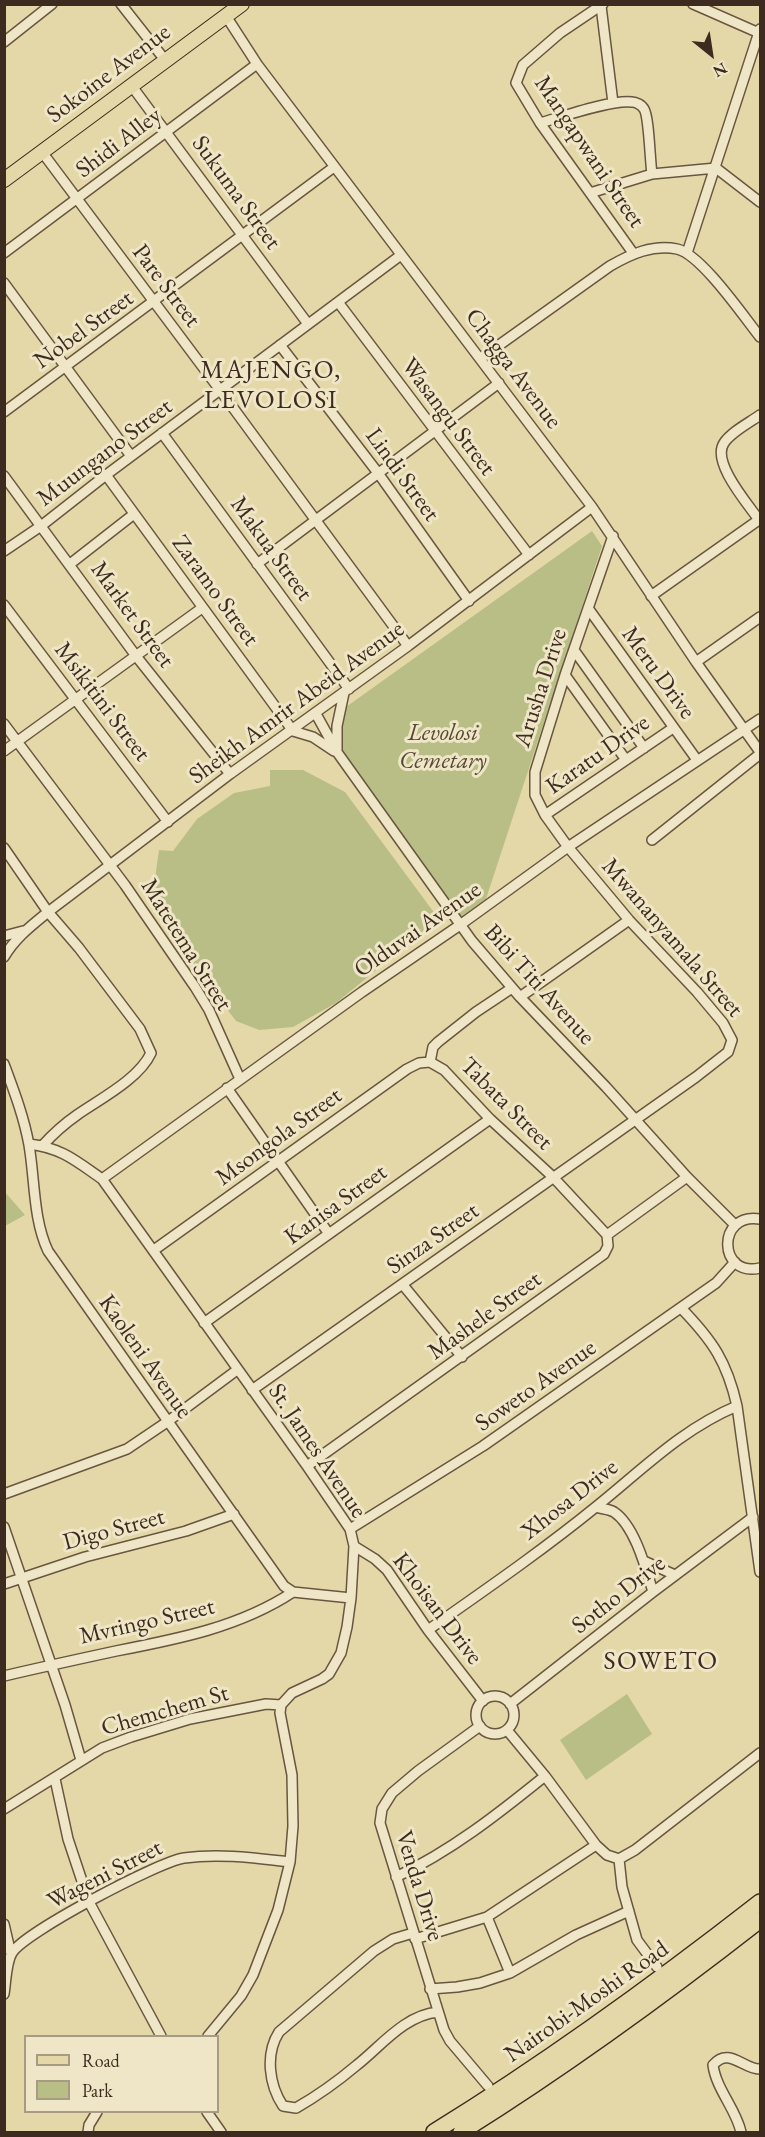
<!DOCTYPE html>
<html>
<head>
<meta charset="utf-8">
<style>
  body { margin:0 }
  #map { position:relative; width:765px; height:2137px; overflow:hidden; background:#e5d8a8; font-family:"EB Garamond",serif }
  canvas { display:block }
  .frame { position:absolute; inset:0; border:6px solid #3e2b1f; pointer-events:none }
  .legend { position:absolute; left:24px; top:2035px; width:195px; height:78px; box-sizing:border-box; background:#eee6c6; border:2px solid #a89b83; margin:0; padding:8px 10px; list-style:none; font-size:18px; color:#3e2b1f }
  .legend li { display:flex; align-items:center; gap:12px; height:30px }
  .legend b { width:30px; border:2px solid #a89b83 }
  .north { position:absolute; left:681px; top:24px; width:60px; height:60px; -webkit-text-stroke:4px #eee6c6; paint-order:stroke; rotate:150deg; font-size:16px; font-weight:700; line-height:24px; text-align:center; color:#3e2b1f }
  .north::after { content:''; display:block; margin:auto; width:21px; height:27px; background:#3e2b1f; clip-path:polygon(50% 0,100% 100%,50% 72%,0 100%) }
</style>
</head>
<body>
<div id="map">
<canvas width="765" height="2137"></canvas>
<div class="frame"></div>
<ul class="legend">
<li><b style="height:8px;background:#e5d8a8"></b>Road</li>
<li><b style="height:16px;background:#b8be85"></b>Park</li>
</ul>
<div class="north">N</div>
</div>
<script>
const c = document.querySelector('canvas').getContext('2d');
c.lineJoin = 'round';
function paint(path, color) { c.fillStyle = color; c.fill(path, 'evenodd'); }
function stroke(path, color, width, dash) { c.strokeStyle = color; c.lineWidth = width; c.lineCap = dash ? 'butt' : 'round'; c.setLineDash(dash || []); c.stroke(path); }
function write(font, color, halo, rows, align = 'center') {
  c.font = font + ' "EB Garamond",serif'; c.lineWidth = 6; c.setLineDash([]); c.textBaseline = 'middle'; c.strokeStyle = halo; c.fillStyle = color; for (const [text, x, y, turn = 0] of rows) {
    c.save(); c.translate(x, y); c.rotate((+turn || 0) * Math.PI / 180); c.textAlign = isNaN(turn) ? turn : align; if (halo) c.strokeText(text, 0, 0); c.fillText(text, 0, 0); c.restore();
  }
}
paint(new Path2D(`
  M592,531L602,546L481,914L467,925L337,753L346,707Z
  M270,770H303L345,792L441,922L391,958L336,1003L293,1027L259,1030L236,1021L169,933L154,886L159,850L173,851L197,819L234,793L270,786Z
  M4,1191L25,1215L5,1226H4Z
  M627,1694L652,1734L586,1780L560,1740Z`), '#b8be85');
const minor = new Path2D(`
  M121,4L165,60
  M603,4L560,33L523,65L516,83L540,123L633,253
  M693,4L759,33
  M601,6L613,103
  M226,16L257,64L592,507L696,662L760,752
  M4,42L52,4
  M131,85L308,324
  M540,123C561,117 613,99 632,102C636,102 642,105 644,109C649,116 650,161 652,174
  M42,152L220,390L408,646
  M590,193L652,174L716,168L760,202
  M4,253L257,64
  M687,253L760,29
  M4,283L131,456
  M338,302L529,555
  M280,345L378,473L469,601
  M481,358L610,266C631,254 653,244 677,249C701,254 744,317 760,337
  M4,412L334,167
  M162,433L349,689
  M106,475L293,731L313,737L334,751
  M4,476L136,656L230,774
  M759,520C748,504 711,462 724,443C731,432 749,423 760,415
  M4,551L41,526L106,475L401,255
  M70,564L134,514
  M257,564L499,383
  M651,596L760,519
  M4,605L168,822
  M588,608L697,760
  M574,650L644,748
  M696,662L760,617
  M565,675L626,760
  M316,714L337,752L472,941L520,997L606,1087L687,1177L735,1225
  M4,724L125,885L195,987L209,1010L240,1079
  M337,750V726L344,693
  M4,751L202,608
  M545,815L673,728
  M652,840L760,754
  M4,848L48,912L79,948L140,1029L151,1053C139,1079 100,1099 77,1115C64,1124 53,1134 42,1146
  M4,936L23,931
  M4,957C15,938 31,926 48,912L230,774L408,646L592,507
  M520,997L629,920
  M430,1062L433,1047L438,1042L476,1012L512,988
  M4,1064C14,1091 24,1117 29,1145C35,1180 33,1219 48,1251L284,1586L293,1592L351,1598
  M227,1088L329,1234
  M29,1144C62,1148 76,1161 102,1179L307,1466L350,1529L354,1546L351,1598L347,1627L341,1653L329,1674L322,1679L292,1693L281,1705L280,1713L292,1775L293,1826L290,1862L278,1910L253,1975L241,1996L208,2036
  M102,1179L362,992L460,925L568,847L760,719
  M760,1219C716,1212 718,1278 760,1268
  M607,1235L687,1177
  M154,1250L407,1069L419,1063L430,1062L444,1070L490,1119L553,1177L607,1235L608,1246L604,1254L307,1466
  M403,1285L462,1357
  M681,1308C713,1341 727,1362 737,1406L760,1572
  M204,1323L490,1119
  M252,1390L696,1077L728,1052L732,1040L723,1023L697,992L629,920L568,847L545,815L535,795V772L565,675L613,536
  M4,1494L127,1449L167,1422L237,1370
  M596,1507C602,1509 609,1509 614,1512C635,1526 646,1569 653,1592
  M4,1527L65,1705L81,1760
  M350,1529L483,1446L716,1283L735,1262
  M354,1546L375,1559L387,1570L428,1630L483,1701
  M644,1561L675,1575
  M4,1584L85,1557L186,1531L234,1514
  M428,1630C485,1590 543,1550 597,1506C643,1469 682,1429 737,1406
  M4,1676C42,1667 79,1659 116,1651C178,1639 240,1627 293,1592
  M476 1715a19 19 0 1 1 38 0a19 19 0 1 1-38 0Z
  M510,1704L653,1592L753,1517
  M480,1726L418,1771L392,1793L382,1809L380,1823L444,2030L450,2041L488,2086
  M507,1730L545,1776L596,1845L607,1855L619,1859L635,1850L760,1753
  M55,1779L68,1839L89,1902L161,2036
  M4,1809L102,1748L131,1737L190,1719L266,1704L281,1705
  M619,1859L622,1887L637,1940L657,1967
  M396,1877C451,1851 498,1814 545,1776
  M487,1917L510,1973
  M4,1924L11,1954
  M413,1933L393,1939L374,1951L279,2032C265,2054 269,2085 283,2106L296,2108C317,2096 338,2081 357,2065C381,2046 405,2015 438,2012
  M415,1939L487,1917L596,1845
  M430,1989L457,1987L480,1983L510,1973L576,1935L629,1911
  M4,1994C6,1982 6,1963 12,1953C23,1933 160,1861 184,1858C219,1853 255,1858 290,1862
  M207,2112L221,2132
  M88,2132L89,2125L97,2112
  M741,2132C736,2109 716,2089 713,2065C729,2046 744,2070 760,2069`);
const primary = new Path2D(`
  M4,180L242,4`);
const trunk = new Path2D(`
  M434,2132C547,2062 655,1984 760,1902
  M461,2132C565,2067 664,1995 760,1920`);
stroke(minor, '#685641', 12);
stroke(primary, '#3e2b1f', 16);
stroke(trunk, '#3e2b1f', 18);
stroke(minor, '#eee6c6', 9);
stroke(primary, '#e5d8a8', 14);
stroke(trunk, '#e5d8a8', 15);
write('24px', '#3e2b1f', '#eee6c6', [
  ["Sokoine Avenue",109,74,-37],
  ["Shidi Alley",119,143,-37],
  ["Mangapwani Street",589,152,56],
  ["Sukuma Street",236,193,54],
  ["Pare Street",166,286,53],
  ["Nobel Street",84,330,-36],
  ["Chagga Avenue",513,369,53],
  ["Wasangu Street",448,417,53],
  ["Muungano Street",105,453,-37],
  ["Lindi Street",402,475,54],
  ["Makua Street",271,549,54],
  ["Zaramo Street",215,591,54],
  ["Market Street",132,615,54],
  ["Meru Drive",658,673,54],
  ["Arusha Drive",541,688,-72],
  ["Msikitini Street",102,702,53],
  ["Sheikh Amrir Abeid Avenue",297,703,-36],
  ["Karatu Drive",598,755,-35],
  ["Olduvai Avenue",418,930,-35],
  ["Mwananyamala Street",672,938,49],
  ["Matetema Street",186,945,58],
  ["Bibi Titi Avenue",539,985,48],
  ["Tabata Street",506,1104,45],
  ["Msongola Street",279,1137,-36],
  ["Kanisa Street",336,1205,-36],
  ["Sinza Street",433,1239,-35],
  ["Mashele Street",485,1316,-36],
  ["Kaoleni Avenue",145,1357,55],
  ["Soweto Avenue",536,1386,-35],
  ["St. James Avenue",317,1451,56],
  ["Xhosa Drive",570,1500,-38],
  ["Digo Street",114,1530,-15],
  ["Sotho Drive",619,1595,-38],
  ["Khoisan Drive",437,1609,53],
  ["Mvringo Street",147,1622,-13],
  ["Chemchem St",165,1711,-16],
  ["Wageni Street",105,1875,-27],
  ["Venda Drive",419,1886,73],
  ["Nairobi-Moshi Road",587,2002,-35]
]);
write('italic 24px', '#564833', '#eee6c6', [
  ["Levolosi",443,733],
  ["Cemetary",443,761]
]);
c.letterSpacing = '1.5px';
write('26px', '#3e2b1f', '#eee6c6', [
  ["MAJENGO,",271,371],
  ["LEVOLOSI",271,401],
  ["SOWETO",661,1662]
]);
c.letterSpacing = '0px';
</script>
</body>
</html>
